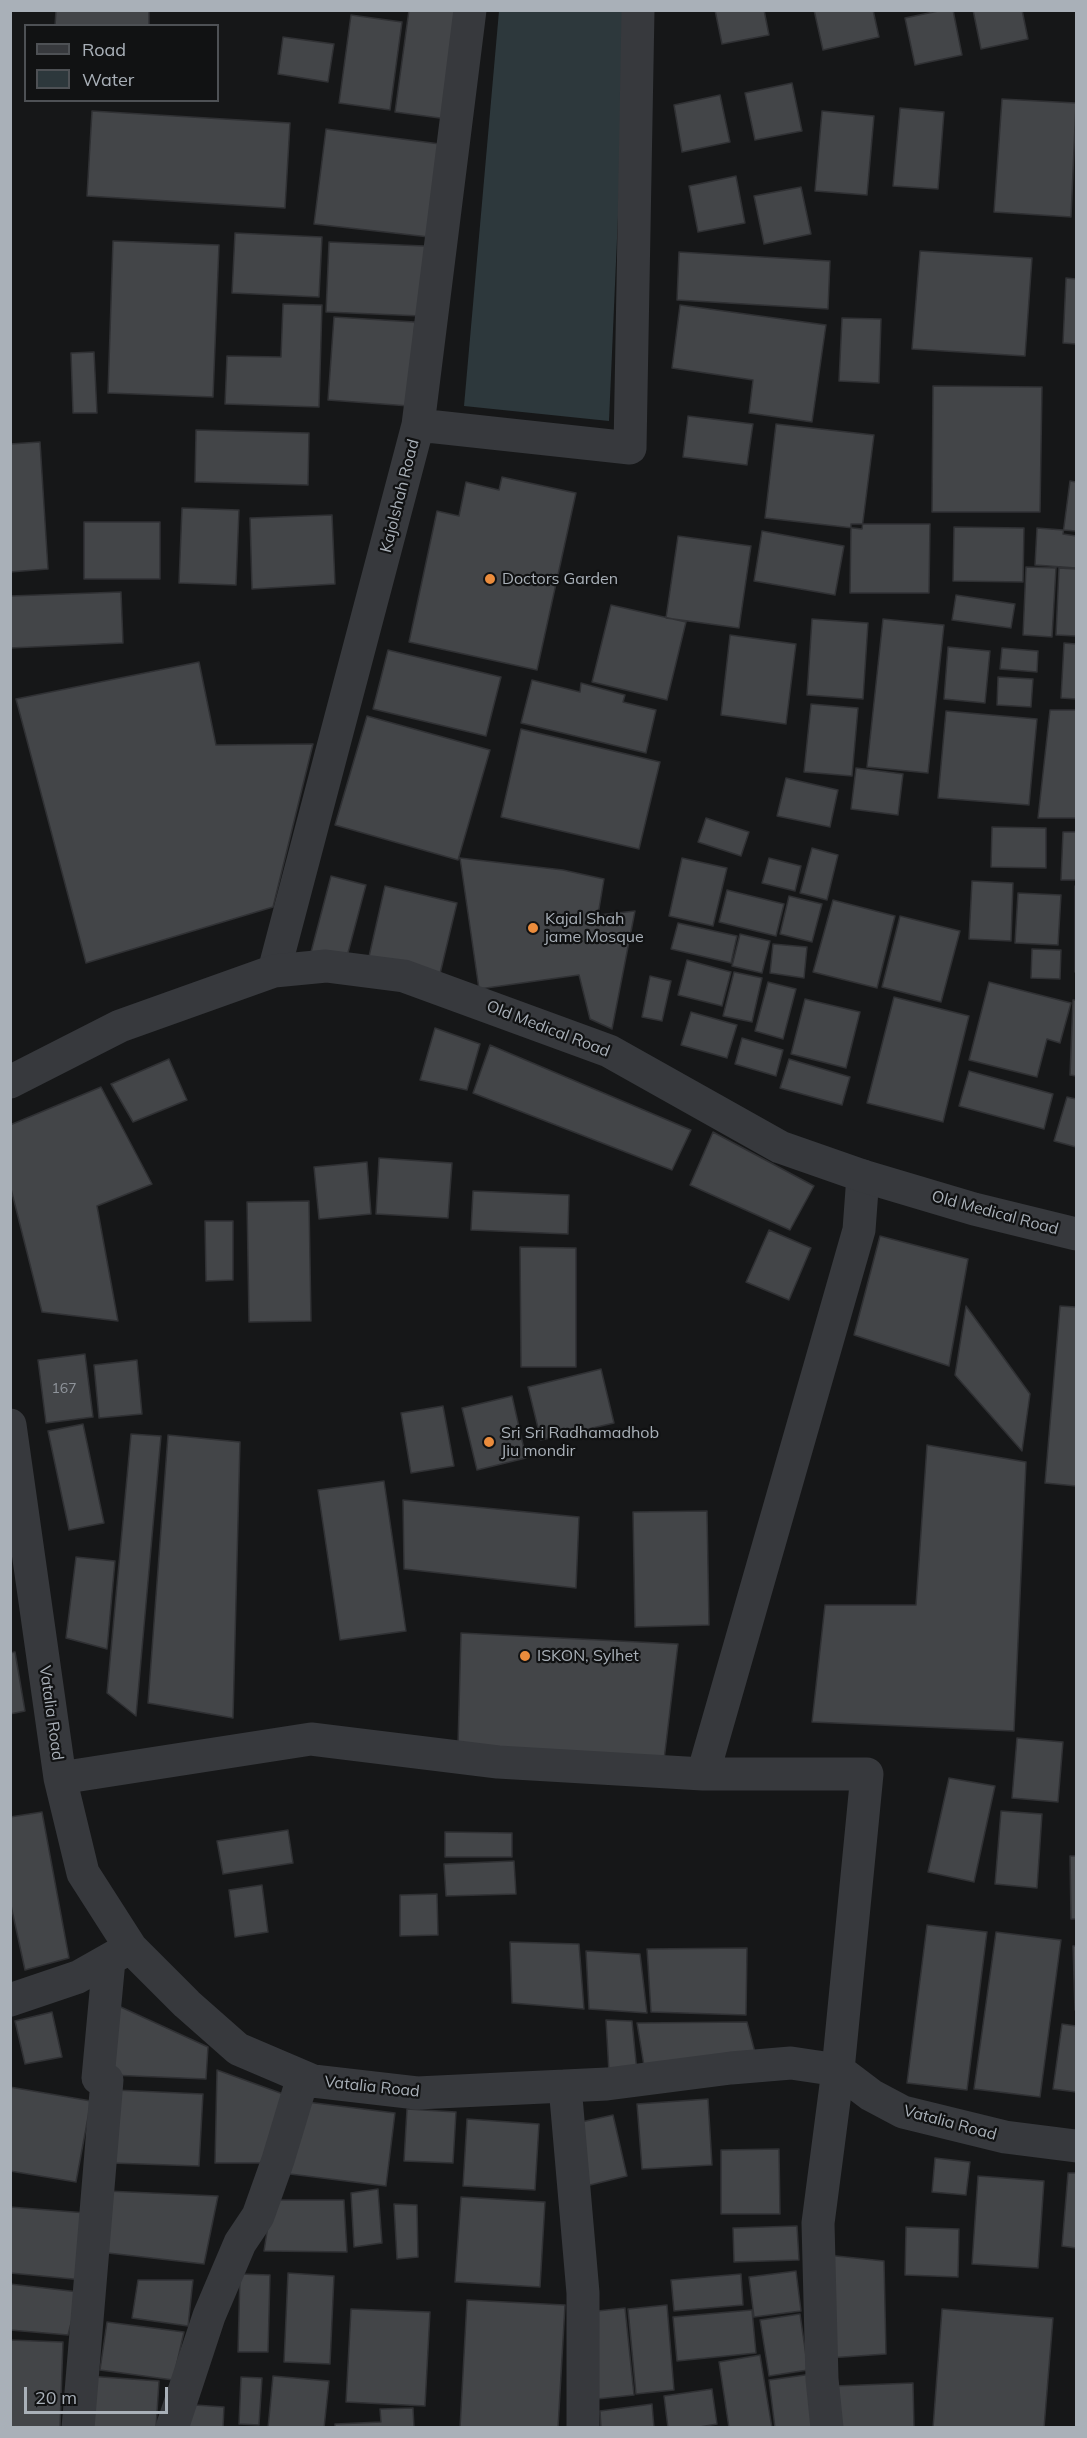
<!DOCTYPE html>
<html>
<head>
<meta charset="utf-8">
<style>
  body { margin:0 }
  #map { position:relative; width:1087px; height:2438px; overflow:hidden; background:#161718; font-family:Mulish,sans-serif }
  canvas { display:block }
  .frame { position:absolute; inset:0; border:12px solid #a9b0b8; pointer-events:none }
  .legend { position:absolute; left:24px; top:24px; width:195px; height:78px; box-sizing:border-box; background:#111213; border:2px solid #4e5155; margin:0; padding:8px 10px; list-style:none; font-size:18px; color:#a9b0b8 }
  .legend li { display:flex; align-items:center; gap:12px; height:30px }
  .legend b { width:30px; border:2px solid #4e5155 }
  .scale { position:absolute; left:24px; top:2387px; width:144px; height:27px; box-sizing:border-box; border:3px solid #a9b0b8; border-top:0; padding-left:8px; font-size:18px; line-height:21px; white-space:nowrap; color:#a9b0b8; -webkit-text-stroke:4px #111213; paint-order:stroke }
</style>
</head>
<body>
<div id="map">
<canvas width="1087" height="2438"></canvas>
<div class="frame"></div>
<ul class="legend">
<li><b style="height:8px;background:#37393d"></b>Road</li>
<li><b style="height:16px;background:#2d383c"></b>Water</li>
</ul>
<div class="scale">20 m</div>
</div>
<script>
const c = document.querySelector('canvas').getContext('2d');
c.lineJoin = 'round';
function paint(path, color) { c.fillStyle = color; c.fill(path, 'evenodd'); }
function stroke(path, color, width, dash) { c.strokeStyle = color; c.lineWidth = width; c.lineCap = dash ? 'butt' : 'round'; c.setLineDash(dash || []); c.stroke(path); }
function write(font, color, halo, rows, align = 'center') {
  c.font = font + ' Mulish,sans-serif'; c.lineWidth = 4.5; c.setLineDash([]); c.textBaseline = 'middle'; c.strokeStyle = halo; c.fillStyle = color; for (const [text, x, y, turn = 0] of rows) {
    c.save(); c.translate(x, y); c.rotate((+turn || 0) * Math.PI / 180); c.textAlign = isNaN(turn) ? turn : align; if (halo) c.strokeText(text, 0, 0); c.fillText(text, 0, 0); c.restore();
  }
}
paint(new Path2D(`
  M499,11H627L609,421L464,406Z`), '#2d383c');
const building = new Path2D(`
  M56,10H149V26H55Z
  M409,10H462L447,119L395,112Z
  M715,10H764L769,35L722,44Z
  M814,10H873L879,37L823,50Z
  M943,10H953L962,55L915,65L905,18Z
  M973,10H1022L1028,39L981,49Z
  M351,15L402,22L390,110L339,103Z
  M283,37L334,44L328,82L278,74Z
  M792,83L802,131L755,140L745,93Z
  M720,95L730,142L682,152L674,105Z
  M1002,99L1076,103L1071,217L994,212Z
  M900,108L944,112L938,189L893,186Z
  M92,111L290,123L285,208L87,196Z
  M822,111L874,116L867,195L815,191Z
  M326,129L440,144L429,237L314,224Z
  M736,176L745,223L698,232L689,186Z
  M801,187L811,234L764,244L754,196Z
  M235,233L322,237L319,297L232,293Z
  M113,241L219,245L213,397L108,393Z
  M329,242L425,246L421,316L326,312Z
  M920,251L1032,258L1025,356L912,349Z
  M679,252L830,261L828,309L677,300Z
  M1066,278L1076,279V344L1063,343Z
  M283,304L322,305L319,407L225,404L227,356L281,357Z
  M680,305L826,325L812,422L749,413L753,380L672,368Z
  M334,317L415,322L409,406L328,400Z
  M842,318L881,319L879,383L839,381Z
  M94,352L97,413H73L71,353Z
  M933,386L1042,387L1040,512H932Z
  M688,416L753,424L747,465L683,457Z
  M776,424L874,435L862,529L765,518Z
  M196,430L309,433L308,485L195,482Z
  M40,442L48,569L10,572V444Z
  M502,477L576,493L537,670L409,642L437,511L459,516L466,482L499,490Z
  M1070,481L1076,482V536L1063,534Z
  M182,508L239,510L236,585L179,583Z
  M332,515L335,584L252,589L250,518Z
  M84,522H160V579H84Z
  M851,524H930L929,593H850Z
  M954,527L1024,528L1023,582L953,581Z
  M1037,528L1076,531V568L1035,565Z
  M762,531L844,546L835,595L754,581Z
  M678,536L751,546L739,628L666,618Z
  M1026,567L1056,568L1052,637L1023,635Z
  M1059,568L1076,569V636L1056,635Z
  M121,592L123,643L10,648V596Z
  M956,595L1015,604L1011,628L952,620Z
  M611,605L686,622L667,700L592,682Z
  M812,619L868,623L863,699L807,695Z
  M883,619L944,625L928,773L867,767Z
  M730,635L796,644L786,724L721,715Z
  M1064,643L1076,644V699L1061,698Z
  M948,647L990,651L985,703L944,699Z
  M1002,648L1038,651L1037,672L1000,669Z
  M388,650L501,677L486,736L373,709Z
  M199,662L216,745L313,744L273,907L86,963L16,699Z
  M998,677L1033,679L1031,707L997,705Z
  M532,680L580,692L581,683L625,695L623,702L656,710L646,753L521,723Z
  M811,704L858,708L852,776L804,772Z
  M1050,710H1076V818H1038Z
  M946,711L1037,719L1029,805L938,798Z
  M367,716L490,750L458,860L335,825Z
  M521,729L660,762L639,849L501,817Z
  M856,768L903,774L898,815L851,809Z
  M786,778L838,790L830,827L777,816Z
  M706,818L749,832L741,856L698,842Z
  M992,827L1046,828V868L991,867Z
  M1063,832H1076V880H1061Z
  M812,848L838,855L827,900L800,893Z
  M460,858L563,870L604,879L598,915L635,911L612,1029L590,1019L579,975L479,989Z
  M682,858L727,868L713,926L669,916Z
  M769,858L801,866L795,891L762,883Z
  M331,876L366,885L345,964L310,956Z
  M972,881L1013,883L1011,941L969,939Z
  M385,886L457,903L439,978L368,961Z
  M1075,886H1076V972H1075Z
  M727,890L784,904L776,936L719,922Z
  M1018,893L1061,895L1058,945L1015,943Z
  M789,896L822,904L812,942L780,934Z
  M833,900L895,916L877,988L813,972Z
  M900,916L960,931L941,1002L882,987Z
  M678,923L737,936L731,963L671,949Z
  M740,934L770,941L762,973L732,966Z
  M773,944L807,947L804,978L770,973Z
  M1032,949L1061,950L1060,979L1031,978Z
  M687,960L731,972L722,1006L678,995Z
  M734,972L762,978L752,1022L723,1016Z
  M650,976L671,981L662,1021L642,1017Z
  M768,982L796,989L783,1039L755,1031Z
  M989,982L1071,1003L1060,1043L1047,1039L1037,1077L969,1060Z
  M894,997L969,1016L943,1122L867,1103Z
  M805,999L860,1012L846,1068L791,1054Z
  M1073,1000H1076V1076L1070,1075Z
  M691,1012L737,1025L727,1058L681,1045Z
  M435,1028L480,1044L467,1090L420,1080Z
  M742,1038L783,1050L776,1076L735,1064Z
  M490,1045L691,1130L672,1170L473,1093Z
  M169,1059L187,1100L133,1122L111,1084Z
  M789,1059L850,1077L842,1105L780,1088Z
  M969,1071L1053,1094L1044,1129L959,1106Z
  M101,1087L152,1184L97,1206L118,1321L42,1312L10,1185V1125Z
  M1067,1097L1076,1099V1147L1054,1141Z
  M713,1132L814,1186L790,1230L690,1185Z
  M379,1158L452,1163L448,1218L376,1214Z
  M367,1162L371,1214L319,1219L314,1167Z
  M473,1191L569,1195L568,1234L471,1230Z
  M309,1201L311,1321L249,1322L247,1202Z
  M205,1221H233V1280L206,1281Z
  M769,1230L811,1248L789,1300L746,1282Z
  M880,1236L968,1259L949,1366L854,1335Z
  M520,1247L576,1248V1367H521Z
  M966,1306L1030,1394L1022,1451L955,1375Z
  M1060,1306L1076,1307V1486L1045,1483Z
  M85,1354L93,1417L46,1423L38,1360Z
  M137,1360L142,1414L99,1418L94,1365Z
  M601,1369L614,1423L541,1440L528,1387Z
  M512,1396L526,1458L477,1470L462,1408Z
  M443,1406L454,1466L411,1473L401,1413Z
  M83,1424L104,1523L69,1530L48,1431Z
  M131,1434L161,1436L136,1716L107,1693Z
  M168,1435L240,1442L233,1718L148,1703Z
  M927,1445L1026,1462L1014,1731L812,1722L825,1605H916Z
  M384,1481L406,1631L340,1640L318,1490Z
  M403,1500L579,1517L576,1588L404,1569Z
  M707,1511L709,1625L635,1627L633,1512Z
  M76,1557L115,1561L107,1649L66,1638Z
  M461,1633L678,1644L664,1760L458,1745Z
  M15,1652L25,1711L10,1714V1653Z
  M1017,1738L1063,1742L1058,1802L1012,1798Z
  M949,1778L995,1786L974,1882L928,1872Z
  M1001,1811L1042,1814L1037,1888L995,1884Z
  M42,1812L69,1958L25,1970L10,1901V1817Z
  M288,1830L293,1863L223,1874L217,1841Z
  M445,1832L512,1833V1857H445Z
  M1070,1856H1076V1919H1071Z
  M514,1861L516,1894L446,1896L444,1864Z
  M262,1885L268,1932L235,1937L229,1890Z
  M437,1894L438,1935L400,1936V1895Z
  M927,1925L987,1932L967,2090L907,2083Z
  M996,1932L1061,1940L1040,2097L974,2089Z
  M510,1942L579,1944L584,2009L512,2003Z
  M1073,1946H1076V2010H1075Z
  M747,1948L746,2015L651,2012L647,1949Z
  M586,1951L640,1954L647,2013L589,2009Z
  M112,2003L208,2047L206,2079L109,2075Z
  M52,2012L62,2057L25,2064L15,2021Z
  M606,2020L632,2021L637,2072L609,2073Z
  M747,2022L757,2060L645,2072L637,2023Z
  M1062,2024L1076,2026V2092L1053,2089Z
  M217,2070L286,2095L270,2163H215Z
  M10,2087L91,2101L76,2182L10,2171Z
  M115,2090L203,2094L199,2166L111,2163Z
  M708,2099L712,2165L642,2169L637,2104Z
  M299,2101L395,2113L386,2186L290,2174Z
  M407,2109L456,2112L453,2163L404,2161Z
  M613,2115L627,2176L586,2186L572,2124Z
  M467,2119L539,2124L535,2190L463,2186Z
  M779,2149L780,2214H721V2150Z
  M935,2158L970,2162L966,2195L932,2192Z
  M1068,2173H1076V2248L1062,2246Z
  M978,2176L1044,2181L1038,2268L972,2264Z
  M378,2189L382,2243L354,2247L351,2193Z
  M107,2191L218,2196L204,2264L108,2253Z
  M461,2197L545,2202L540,2287L455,2282Z
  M272,2200H344L347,2252L264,2251Z
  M394,2204L417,2205L418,2257L397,2259Z
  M10,2207L87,2213L83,2280L10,2273Z
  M797,2226L799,2260L734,2262L733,2228Z
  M906,2227L959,2229L958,2277L905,2275Z
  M827,2255L884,2261L886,2354L829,2358Z
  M796,2271L801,2311L754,2317L749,2277Z
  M288,2273L334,2276L330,2364L284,2362Z
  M240,2274L270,2275L268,2352H238Z
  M741,2274L743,2305L674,2311L671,2280Z
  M138,2280H193L188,2326L132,2318Z
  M10,2284L79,2292L68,2335L10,2330Z
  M467,2300L565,2305L558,2428H460Z
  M667,2305L674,2390L636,2394L628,2309Z
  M625,2308L634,2395L597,2399L588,2312Z
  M351,2309L430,2312L425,2406L346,2402Z
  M942,2309L1053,2318L1044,2428H933Z
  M752,2310L756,2353L677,2361L673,2317Z
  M800,2314L808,2370L769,2376L760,2320Z
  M107,2322L184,2332L173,2380L100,2370Z
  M10,2340L63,2342L60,2428H10Z
  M760,2355L772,2428H729L719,2362Z
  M812,2374L820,2428H775L769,2380Z
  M88,2376L159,2381L156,2428H85Z
  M273,2376L329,2381L324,2428H268Z
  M241,2377L262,2378L259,2425L239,2424Z
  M913,2383L914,2428H835L834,2386Z
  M712,2389L717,2424L694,2428H668L664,2396Z
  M181,2404L224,2407L223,2428H179Z
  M652,2404L654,2428H601L600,2411Z
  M413,2408L414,2428H335V2424L381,2422L380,2409Z`);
paint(building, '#434548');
stroke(building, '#303134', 1.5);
stroke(new Path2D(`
  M418,425L630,448L638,10
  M274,971L418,425L470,10
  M10,1425L60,1778L83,1873L131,1948L187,2004L238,2049L313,2081L417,2093L607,2084L731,2068L791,2063L838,2070L871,2095L903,2112L1005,2137L1076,2146
  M703,1774L859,1230L863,1176
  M60,1778L311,1739L498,1762L703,1774H867L838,2070L818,2223L822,2379L827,2428
  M10,2000L78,1977L124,1951
  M565,2086L583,2293V2428
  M78,2428L107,2080L98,2078L109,1960
  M172,2428L209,2316L240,2243L258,2216L278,2160L303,2077`), '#37393d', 33);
stroke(new Path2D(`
  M10,1082L120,1026L274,971L326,966L404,976L609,1051L780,1147L863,1176L974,1209L1076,1234`), '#37393d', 33);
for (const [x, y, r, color] of [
  [490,579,6,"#eb8c3c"],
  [533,928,6,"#eb8c3c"],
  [489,1442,6,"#eb8c3c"],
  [525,1656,6,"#eb8c3c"]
]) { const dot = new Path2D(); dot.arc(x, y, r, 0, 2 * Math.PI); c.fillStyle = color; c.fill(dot); stroke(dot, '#111213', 2); }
write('14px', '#90959c', null, [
  ["167",64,1389]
]);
write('16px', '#a9b0b8', '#111213', [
  ["Kajolshah Road",400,496,-76],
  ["Old Medical Road",548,1029,21],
  ["Old Medical Road",995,1213,15],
  ["Vatalia Road",51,1713,82],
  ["Vatalia Road",372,2087,6],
  ["Vatalia Road",950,2123,15]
]);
write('16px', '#a9b0b8', '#111213', [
  ["Doctors Garden",502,579],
  ["Kajal Shah",545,919],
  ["jame Mosque",545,937],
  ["Sri Sri Radhamadhob",501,1433],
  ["Jiu mondir",501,1451],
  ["ISKON, Sylhet",537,1656]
], 'left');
</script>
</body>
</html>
